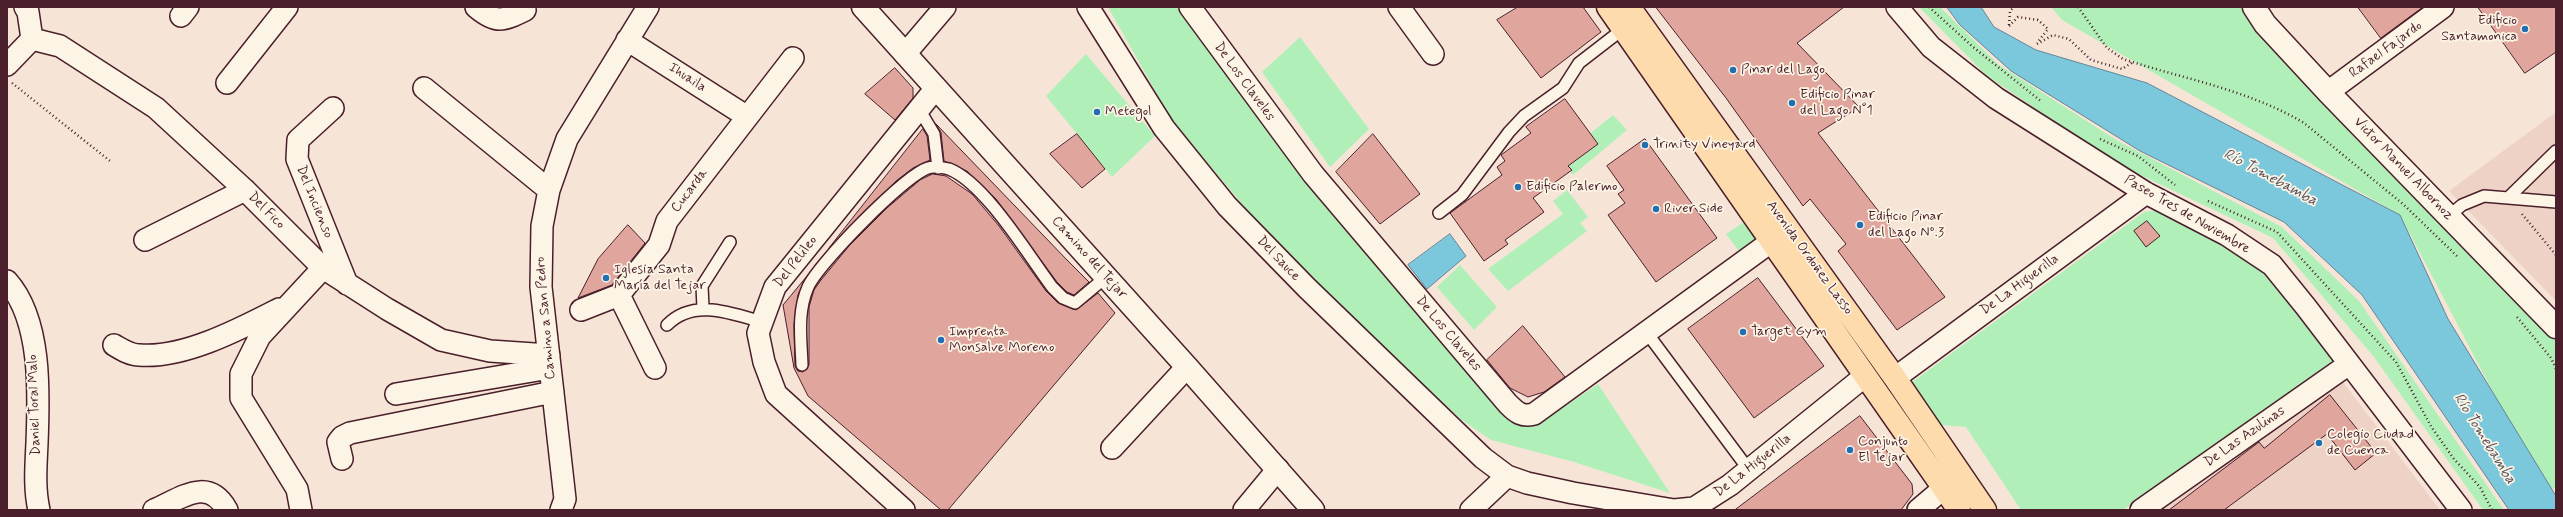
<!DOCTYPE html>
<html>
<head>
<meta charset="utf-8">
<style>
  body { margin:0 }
  #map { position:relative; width:2563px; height:517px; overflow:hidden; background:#f6e5d7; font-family:Mynerve,sans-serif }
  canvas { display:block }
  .frame { position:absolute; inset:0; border:8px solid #4a1f2b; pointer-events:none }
</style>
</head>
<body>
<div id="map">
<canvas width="2563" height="517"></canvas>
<div class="frame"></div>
</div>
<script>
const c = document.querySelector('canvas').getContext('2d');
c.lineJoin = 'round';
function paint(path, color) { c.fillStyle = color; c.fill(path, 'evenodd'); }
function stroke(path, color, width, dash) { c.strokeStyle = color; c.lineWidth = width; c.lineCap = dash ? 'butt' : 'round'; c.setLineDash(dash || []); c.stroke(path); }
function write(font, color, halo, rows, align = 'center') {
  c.font = font + ' Mynerve,sans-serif'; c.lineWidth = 3.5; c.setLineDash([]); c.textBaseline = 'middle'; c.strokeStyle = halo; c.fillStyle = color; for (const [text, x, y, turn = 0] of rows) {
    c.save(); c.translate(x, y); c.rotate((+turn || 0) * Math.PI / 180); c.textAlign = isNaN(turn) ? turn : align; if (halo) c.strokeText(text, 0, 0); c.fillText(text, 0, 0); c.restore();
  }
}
paint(new Path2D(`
  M2556,112V301L2449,191Z
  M2340,378L2440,510H2161L2159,508Z`), '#efd2c6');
paint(new Path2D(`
  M1108,7H1182L1521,422L1539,424L1598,384L1670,493L1574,462L1491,440L1462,420L1356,323L1263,229L1171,119Z
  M1919,7H1940L1999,65L2118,141L2282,227L2359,301L2504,510H2483L2374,357L2273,238L2117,164L1986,75Z
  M2051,7H2244L2253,21L2355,138L2556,339V487L2546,493L2400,215L2062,20Z
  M1300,37L1369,129L1330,167L1262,72Z
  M1086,54L1155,136L1112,177L1046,96Z
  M1613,115L1627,130L1573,175L1560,158Z
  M1567,190L1588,217L1580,223L1587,231L1508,291L1488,269L1563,214L1553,201Z
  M2156,210L2262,267L2335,359L2123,510H2021L1966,427L1941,425L1911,383L2144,212Z
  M1744,222L1755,236L1753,245L1742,255L1726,234Z
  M1460,265L1497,307L1474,330L1437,287Z`), '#b0f0b8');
const water = new Path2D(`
  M1947,7H1981L1994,27L2036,50L2147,83L2400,215L2448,319L2556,496V510H2509L2362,295L2284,222L2140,151L2011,71L1960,25Z
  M1450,234L1466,256L1427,289L1408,265Z`);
paint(water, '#7bc7db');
stroke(water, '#678495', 1);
const building = new Path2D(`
  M1518,7H1583L1601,32L1541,78L1497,20Z
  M1656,7H1844L1797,43L1859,107L1818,133L1945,297L1897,330L1838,251L1846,244L1810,199L1803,206L1726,98Z
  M2358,7H2423L2381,38Z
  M2478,7H2556V52L2525,73Z
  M895,68L913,88V98L895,120L865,94Z
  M1565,99L1598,144L1568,166L1572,170L1533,198L1544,212L1505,240L1508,244L1484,261L1450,213L1502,175L1497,167L1505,161L1501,155L1531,133L1526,127Z
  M936,124L1068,261L1089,282L1074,295L1067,292L1057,282L996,199L967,171L944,161L941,133Z
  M923,129L927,136L930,160L913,168L896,181L829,248Z
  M1077,134L1105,169L1082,188L1050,154Z
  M1373,134L1420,194L1380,224L1336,172Z
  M1645,139L1717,238L1656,282L1608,215L1625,203L1618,194L1624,190L1607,166Z
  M933,174L946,176L972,194L999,226L1046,291L1058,303L1076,310L1098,293L1115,313L948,510H941L808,396L794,368L783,305L807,276L798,295L794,325L795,366L798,371L803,372L809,365V307L814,290L821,280L849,246L887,208L920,180Z
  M2147,221L2160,236L2146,247L2134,231Z
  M628,225L645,243L612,285L578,298L598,259Z
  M1758,278L1824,366L1754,418L1688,329Z
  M1523,326L1565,377L1544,392L1528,397L1510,388L1487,360Z
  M2330,395L2376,453L2355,470L2327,434L2224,510H2169L2259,442L2264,448Z
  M1860,416L1912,484L1913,494L1901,510H1735Z`);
paint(building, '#e0a69e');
stroke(building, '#4a1f2b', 1);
const service = new Path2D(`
  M919,109L934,134L938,168
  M2508,198L2556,151
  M1439,213L1462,195L1509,132L1524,116L1563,88L1579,63L1623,29
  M2449,216L2462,205L2484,196L2556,202
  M703,308L702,286L730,242
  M667,325C693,298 731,313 762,322
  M1647,333L1749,470
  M802,365C801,338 797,312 808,287C818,264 905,175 928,168C933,166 945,168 949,169C985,183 1028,255 1052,287L1063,298L1075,303L1106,277`);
const minor = new Path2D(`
  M25,7L28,12L32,39
  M476,7C496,24 503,21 525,10
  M1088,7L1164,128L1227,206L1307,288L1483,458L1507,476L1527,483L1573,493L1674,510L1694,508L1730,485L1865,376
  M1190,7L1313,174L1508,404C1517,413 1522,417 1534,414L1772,241
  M1399,7L1433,54
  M1897,7L1931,47L1996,98L2146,193L2227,235L2272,265L2306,307L2461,510
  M181,16L188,7
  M32,39L60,46L156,108L245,190L323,268L387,309L441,340L490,351L549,355
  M627,40L746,116
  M905,54L945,7
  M7,65L32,39
  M227,83L287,7
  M424,88L549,190
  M2328,92L2443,7
  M333,108L298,140L297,159L347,284
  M145,240L245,190
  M7,281C42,320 39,394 37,443C36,466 34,488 39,510
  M619,295L655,368
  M581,310L619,295L659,245L667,221L793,58
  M114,345C121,349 130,355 139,355C183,359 240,329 279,309
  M1895,378L2146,193
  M396,394L550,368
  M1112,448L1187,367
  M342,459L338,442L342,437L350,433L553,392
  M154,510C182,498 208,476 227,510
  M301,510L297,489L241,398V374L260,336L323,268
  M561,510L565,499L541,287L542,226L549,190L567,139L648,7
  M904,510L776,394L764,362L758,333L775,287L936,88
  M1244,510L1278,469
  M1471,510L1507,476
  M1918,510L1944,488
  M2141,510L2349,364`);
const tertiary = new Path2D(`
  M863,7L1187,367L1313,510
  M2254,7L2265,24L2328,92L2556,327`);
const primary = new Path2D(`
  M1608,7L1959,510
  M1629,7L1895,378L1985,510`);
stroke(service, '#4a1f2b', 14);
stroke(minor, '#4a1f2b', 24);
stroke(tertiary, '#4a1f2b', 25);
stroke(primary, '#4a1f2b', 25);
stroke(new Path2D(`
  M1929,7L1973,47L2042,102
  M2078,7L2107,48L2123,59C2184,79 2249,90 2304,123L2403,204L2459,258
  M2009,25L2010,11L2014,7
  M2009,26L2018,17L2038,20L2048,29L2037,43
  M2037,44L2053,35L2069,39L2091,60L2122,69L2133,62
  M12,83L110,161
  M2100,139L2138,156L2175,185
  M2208,201L2277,232L2396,362L2432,428L2454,459L2480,487L2492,510
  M2522,214L2556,255
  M2517,317L2551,358L2556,369`), '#4a1f2b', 2.5, [1, 3]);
stroke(service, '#fcf5e5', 11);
stroke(minor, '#fcf5e5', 21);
stroke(tertiary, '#fcf5e5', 22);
stroke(primary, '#fedbac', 22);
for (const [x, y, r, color] of [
  [2525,29,4,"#1f6fb2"],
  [1733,70,4,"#1f6fb2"],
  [1792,103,4,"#1f6fb2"],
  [1097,112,4,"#1f6fb2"],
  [1645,145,4,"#1f6fb2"],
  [1518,187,4,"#1f6fb2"],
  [1656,209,4,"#1f6fb2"],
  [1860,225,4,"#1f6fb2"],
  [606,278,4,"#1f6fb2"],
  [1743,332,4,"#1f6fb2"],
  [941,340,4,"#1f6fb2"],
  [2319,443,4,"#1f6fb2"],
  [1850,450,4,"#1f6fb2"]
]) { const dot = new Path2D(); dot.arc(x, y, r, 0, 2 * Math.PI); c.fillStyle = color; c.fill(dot); stroke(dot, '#fcf5e5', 1.5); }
write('14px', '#4a1f2b', '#fcf5e5', [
  ["Edificio",2517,21,"right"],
  ["Santamonica",2517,37,"right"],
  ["Pinar del Lago",1741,70],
  ["Edificio Pinar",1800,95],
  ["del Lago N°1",1800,111],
  ["Metegol",1105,112],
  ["Trinity Vineyard",1653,145],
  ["Edificio Palermo",1526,187],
  ["River Side",1664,209],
  ["Edificio Pinar",1868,217],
  ["del Lago Nº.3",1868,233],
  ["Iglesia Santa",614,270],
  ["María del Tejar",614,286],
  ["Imprenta",949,332],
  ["Monsalve Moreno",949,348],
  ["Target Gym",1751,332],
  ["Colegio Ciudad",2327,435],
  ["de Cuenca",2327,451],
  ["Conjunto",1858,442],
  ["El Tejar",1858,458]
], 'left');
write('14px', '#4a1f2b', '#fcf5e5', [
  ["Rafael Fajardo",2386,50,-36],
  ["Ihuaila",687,78,33],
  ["De Los Claveles",1244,82,54],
  ["Victor Manuel Albornoz",2403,169,46],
  ["Cucarda",690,191,-53],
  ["Del Incienso",314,202,68],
  ["Del Fico",266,211,45],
  ["Paseo Tres de Noviembre",2187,215,30],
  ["Camino del Tejar",1089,258,48],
  ["Avenida Ordoñez Lasso",1809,258,54],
  ["Del Sauce",1278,259,46],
  ["Del Pelileo",796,262,-52],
  ["De La Higuerilla",2020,285,-36],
  ["Camino a San Pedro",546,318,-95],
  ["De Los Claveles",1448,334,50],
  ["Daniel Toral Malo",35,405,-92],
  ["De Las Azulinas",2245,437,-35],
  ["De La Higuerilla",1753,466,-38]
]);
write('italic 15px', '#595160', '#fcf5e5', [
  ["Río Tomebamba",2270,178,28],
  ["Río Tomebamba",2484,439,58]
]);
</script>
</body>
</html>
